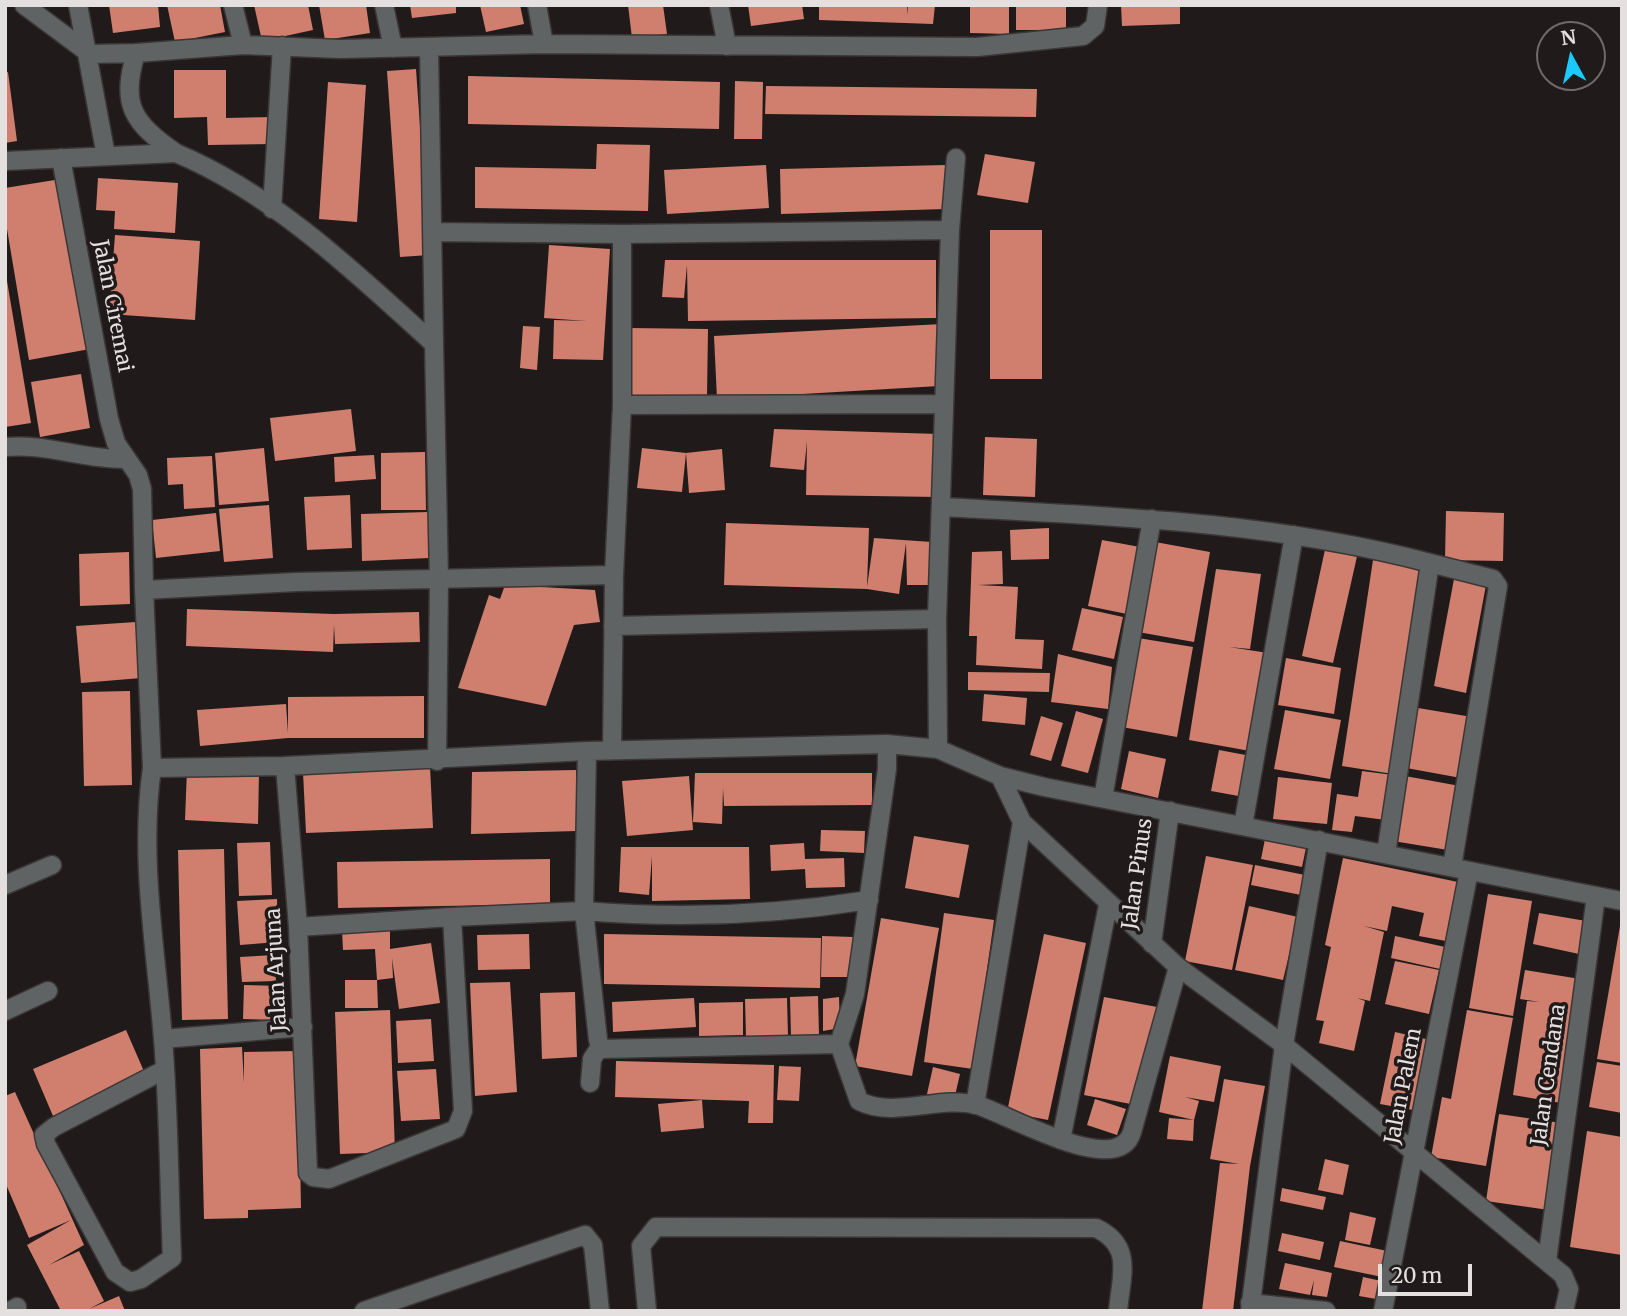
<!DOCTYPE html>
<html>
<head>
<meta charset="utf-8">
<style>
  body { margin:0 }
  #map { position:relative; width:1627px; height:1316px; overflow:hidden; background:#201b1a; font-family:Merriweather,serif }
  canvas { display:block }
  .frame { position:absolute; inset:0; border:7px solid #e3e0df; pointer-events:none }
  .north { position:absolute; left:1536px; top:21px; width:70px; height:70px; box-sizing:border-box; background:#201b1a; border:2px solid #6e6a69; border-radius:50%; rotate:352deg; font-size:19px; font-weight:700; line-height:28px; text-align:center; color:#e3e0df }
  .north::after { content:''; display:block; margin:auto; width:24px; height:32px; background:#1acafc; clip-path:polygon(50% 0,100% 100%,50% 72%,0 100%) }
  .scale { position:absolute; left:1378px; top:1264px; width:94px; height:32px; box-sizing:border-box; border:4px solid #e3e0df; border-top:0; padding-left:9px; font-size:21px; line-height:24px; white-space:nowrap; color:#e3e0df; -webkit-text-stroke:5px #201b1a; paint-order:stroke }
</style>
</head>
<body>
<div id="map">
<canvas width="1627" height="1316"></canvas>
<div class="frame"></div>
<div class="north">N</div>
<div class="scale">20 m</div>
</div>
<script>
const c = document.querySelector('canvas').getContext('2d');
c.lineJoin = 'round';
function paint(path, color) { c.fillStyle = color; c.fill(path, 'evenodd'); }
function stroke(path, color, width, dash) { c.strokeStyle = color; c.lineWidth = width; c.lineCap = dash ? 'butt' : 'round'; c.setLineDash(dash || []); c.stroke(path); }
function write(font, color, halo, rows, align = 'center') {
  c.font = font + ' Merriweather,serif'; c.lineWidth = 7; c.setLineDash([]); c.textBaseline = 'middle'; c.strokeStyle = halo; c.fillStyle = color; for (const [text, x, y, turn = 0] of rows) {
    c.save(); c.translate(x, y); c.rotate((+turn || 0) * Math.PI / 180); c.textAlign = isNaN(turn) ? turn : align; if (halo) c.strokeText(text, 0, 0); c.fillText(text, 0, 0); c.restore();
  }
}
paint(new Path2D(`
  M109,5H158L160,27L113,33Z
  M167,5H220L225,32L175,42Z
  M254,5H308L313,30L262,41Z
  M319,5H366L370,33L325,40Z
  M410,5H456V13L412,18Z
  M480,5H520L524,24L486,32Z
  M628,5H663L667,34L632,38Z
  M748,5H802L804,19L751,26Z
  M819,5H907V15L908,5H935L933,24L819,20Z
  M970,5H1009V34L970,33Z
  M1016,5H1066V30H1016Z
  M1121,5H1180V24L1122,26Z
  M416,69L429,255L400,257L387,71Z
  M174,70H226V118L272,117V144L208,145L207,117L174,118Z
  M8,72L17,141L5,143V73Z
  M468,76L720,82L719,129L468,124Z
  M735,81L763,82L762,139H734Z
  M328,82L366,85L357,222L319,219Z
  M766,86L1037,89L1036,117L765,114Z
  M597,144L650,145L648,211L475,208V167L596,169Z
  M985,154L1035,162L1028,203L977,195Z
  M766,165L769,208L667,214L664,170Z
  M945,165V209L781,214L780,169Z
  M98,178L178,183L175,233L114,229L115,211L96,210Z
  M61,179L90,349L29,360L5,217V188Z
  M990,230H1042V379H990Z
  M115,235L200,241L195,320L109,314Z
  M549,245L610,249L603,360L553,359L554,320L587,321L544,318Z
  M665,260H936V318L688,321L687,265L684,298L662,297Z
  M5,269L31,423L5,427Z
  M942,324L939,386L717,399L714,336Z
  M523,326L540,327L537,370L520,368Z
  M629,328L708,329L707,396H629Z
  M81,374L90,428L40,437L31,382Z
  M351,409L356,451L275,461L270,418Z
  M774,429L939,434L938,497L806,495L807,441L804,470L770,467Z
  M985,437L1037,439L1035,497L983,495Z
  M264,448L269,501L219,505L215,453Z
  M642,448L686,453L682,492L637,488Z
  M722,449L725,490L689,493L686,453Z
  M425,452L426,510H381V453Z
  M374,455L376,479L335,482L334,457Z
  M212,456L215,507L184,509L183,484L168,485L167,458Z
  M350,495L352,548L307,550L304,497Z
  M269,505L273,558L224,562L219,509Z
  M1446,511L1504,513L1503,561L1445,560Z
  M428,512L429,558L362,561L361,514Z
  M216,513L220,551L156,558L152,520Z
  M726,523L869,528L867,587L874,538L932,542L933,585H907L906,543L899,594L867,589L724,585Z
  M1049,528V559L1011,560L1010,530Z
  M1102,540L1140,547L1127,614L1088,606Z
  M1155,542L1210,552L1194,642L1138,632Z
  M1326,545L1358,552L1333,663L1302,656Z
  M1002,551L1003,584L978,585L1018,587L1015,639L1044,640L1042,669L976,665L977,636H969L972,552Z
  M129,552L130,604L80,606L79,554Z
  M1373,560L1425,568L1393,774L1342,766Z
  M1216,569L1261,574L1250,649L1229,647L1268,653L1250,751L1189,740Z
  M1454,579L1486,585L1466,693L1434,686Z
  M505,585L595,590L600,622L574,625L546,706L458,688L489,595L500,599Z
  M1082,608L1123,617L1114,659L1072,650Z
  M187,609L334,614L419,612L420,642L335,644L334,625L333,652L186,646Z
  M136,622L141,678L81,683L76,626Z
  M1138,638L1193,647L1177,737L1122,727Z
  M1058,654L1112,667L1108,709L1051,702Z
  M1286,658L1341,668L1334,714L1278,705Z
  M968,672L1050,673L1049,692L968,690Z
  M130,691L132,785L84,786L82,692Z
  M984,694L1027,698L1025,725L982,721Z
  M424,696V738H288L200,746L197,710L286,704L288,733V697Z
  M1412,707L1472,717L1461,778L1401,767Z
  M1285,710L1341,720L1330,779L1274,769Z
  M1076,711L1103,719L1088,773L1061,766Z
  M1041,716L1063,723L1051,761L1030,755Z
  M1219,750L1251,756L1244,797L1211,791Z
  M1129,751L1166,759L1158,798L1121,789Z
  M430,766L433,828L306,833L303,772Z
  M187,769L259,772L258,824L185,820Z
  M576,770V831L471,834L472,772Z
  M1362,771L1393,775L1386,820L1355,816L1352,832L1332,830L1337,794L1358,797Z
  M695,773H872V805L724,806L723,788L722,824L693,822Z
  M689,776L693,830L627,836L622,781Z
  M1405,776L1460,786L1448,850L1393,841Z
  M1278,777L1332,783L1327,824L1273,819Z
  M821,830L865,831L864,853L820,851Z
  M1266,834L1307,843L1302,867L1261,859Z
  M914,836L969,845L959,898L905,888Z
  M270,842L272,895L239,896L237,843Z
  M804,843L805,859L844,858L845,887L806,888L805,869L771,871L770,845Z
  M621,847H749L750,899L652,901V856L649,895L619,892Z
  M224,849L228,1019L182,1020L178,850Z
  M1206,856L1253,865L1232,970L1185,961Z
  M1343,858L1458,882L1446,941L1419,936L1424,913L1392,906L1387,931L1364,926L1384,932L1370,1001L1357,998L1365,1001L1354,1051L1319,1043L1324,1021L1316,1020L1331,947L1325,945Z
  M550,859V904L338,908L337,862Z
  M1255,865L1310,876L1306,896L1251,885Z
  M1488,894L1532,901L1513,1016L1469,1008Z
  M277,899L278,942L240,945L237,901Z
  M1249,906L1298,917L1283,980L1235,970Z
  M944,913L994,920L973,1069L924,1062Z
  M1539,913L1586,921L1579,954L1533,944Z
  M881,918L939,928L912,1076L855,1066Z
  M1620,926H1622V1063L1597,1059Z
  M390,928V949L431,943L440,1003L399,1009L392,958L393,978L377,980L375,949L343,950L342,930Z
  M529,934L530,969L478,970L477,935Z
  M604,934L821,938L820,988L604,984Z
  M1044,934L1086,943L1048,1120L1007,1112Z
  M822,936L854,937L850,977H821Z
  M1395,936L1445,947L1440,969L1391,958Z
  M274,955L276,981L242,982L240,957Z
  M1395,961L1439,970L1429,1014L1385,1004Z
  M1525,970L1580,979L1561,1103L1513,1095L1527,1001L1540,1002L1520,999Z
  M345,980H377L378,1008H345Z
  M510,982L517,1092L475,1096L470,983Z
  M244,985L281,986L279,1020L243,1019Z
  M575,992L577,1057L542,1059L540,993Z
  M818,996L819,1035L791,1036L790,997Z
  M839,997L840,1028L823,1031V999Z
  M1104,997L1157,1007L1136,1105L1084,1095Z
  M694,998L696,1027L613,1032L612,1002Z
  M787,998L788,1036L746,1037L745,999Z
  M743,1002V1035L699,1036V1003Z
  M390,1010L395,1152L340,1154L335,1012Z
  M1467,1010L1513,1018L1486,1166L1431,1157L1442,1097L1451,1099Z
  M431,1019L434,1061L398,1063L396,1021Z
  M126,1030L146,1076L53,1116L33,1069Z
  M1395,1032L1426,1039L1413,1110L1380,1104Z
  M242,1047L244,1083V1052L298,1051L301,1208L248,1210V1218L204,1219L200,1049Z
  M1170,1056L1221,1066L1214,1102L1185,1097L1199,1101L1194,1120L1159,1112Z
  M616,1061L774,1065L773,1123H748L749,1101L615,1097Z
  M1597,1062L1622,1066V1113L1589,1107Z
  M779,1066L801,1067L799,1101L777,1100Z
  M933,1067L960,1074L954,1100L927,1094Z
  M436,1069L440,1119L401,1121L397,1071Z
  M1224,1079L1265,1086L1250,1166L1233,1311H1202L1220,1163L1239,1164L1210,1159Z
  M15,1092L84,1245L49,1265L79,1251L104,1301L89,1309L119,1296L125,1311H61L27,1245L71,1220L29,1238L5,1182V1096Z
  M1095,1099L1126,1109L1117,1135L1087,1125Z
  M702,1100L704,1128L661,1132L658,1104Z
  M1499,1114L1561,1123L1549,1210L1486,1201Z
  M1169,1118L1194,1120L1193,1141L1167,1139Z
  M1587,1131L1622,1137V1255L1570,1247Z
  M1325,1159L1349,1165L1343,1195L1318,1190Z
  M1282,1188L1326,1197L1323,1210L1280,1201Z
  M1350,1212L1376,1218L1370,1245L1345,1240Z
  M1282,1233L1324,1242L1320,1260L1278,1251Z
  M1340,1241L1392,1252L1387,1278L1334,1267Z
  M1285,1263L1332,1273L1327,1297L1312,1295L1314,1280L1310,1295L1279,1289Z
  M1363,1277L1386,1282L1382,1300L1359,1296Z`), '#d07f6f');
const minor = new Path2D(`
  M24,5L90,54L136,53
  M78,5L106,156
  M233,5L243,45
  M384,5L393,48
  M537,5L544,44
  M719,5L727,46
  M176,153C274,194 356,273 434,344L429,48
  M61,158L109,419L116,443L138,475L142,489L144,590L296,582L614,575L612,750
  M5,161L176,153C133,123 120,105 136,53L243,45L340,49L544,44L977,47L1083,36L1095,26L1098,5
  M272,209L282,46
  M432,232L622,234L950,230
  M622,234V405
  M434,344L439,579L437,761
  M5,447C47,443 85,460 126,459
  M942,507C1105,516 1271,521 1430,563L1386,854
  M1430,563L1493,579L1498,586L1452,867
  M614,575L622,405L944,404
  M144,590L152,768
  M613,626L937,619
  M887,744V769L855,994L839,1044L859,1101C894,1119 940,1095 977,1105C1008,1114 1118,1180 1132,1132L1178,967
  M938,749L937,619L950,230L956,158
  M285,766L298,927L308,1173L313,1177L329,1179L456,1129L463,1111L452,917L298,927
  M1103,798L1152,519
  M1022,822L1178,967L1284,1045L1563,1275L1569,1289L1564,1311
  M1243,826L1294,535
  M5,885L52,865
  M452,917L584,911L587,751
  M1152,944L1170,811
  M5,1011L48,991
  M163,1039L303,1027
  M839,1044L601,1049L598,1040L584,911C679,919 775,915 869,900
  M164,1070L54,1127L44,1135L46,1144L115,1272L130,1282L141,1279L172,1258C169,1186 169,1112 163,1039C156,949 139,858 152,768L285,766L587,751L887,744L938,749L1000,776L1044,787L1622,901
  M590,1083L592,1059L600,1047
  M975,1105L1022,822L1000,776
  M1061,1140L1108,905
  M1547,1261L1596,896
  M1250,1303L1326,1311
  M10,1311L17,1307
  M364,1311L585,1235L593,1245L600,1311
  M647,1311L641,1246L656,1227L1096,1228C1134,1246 1121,1276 1118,1311
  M1250,1311L1284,1045L1319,840
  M1383,1311L1469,871`);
stroke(minor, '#3b3736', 21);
stroke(minor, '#606364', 18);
write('21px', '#e3e0df', '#201b1a', [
  ["Jalan Ciremai",112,306,79],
  ["Jalan Pinus",1138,874,-82],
  ["Jalan Arjuna",277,970,-93],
  ["Jalan Cendana",1549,1075,-82],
  ["Jalan Palem",1404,1086,-79]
]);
</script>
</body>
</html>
